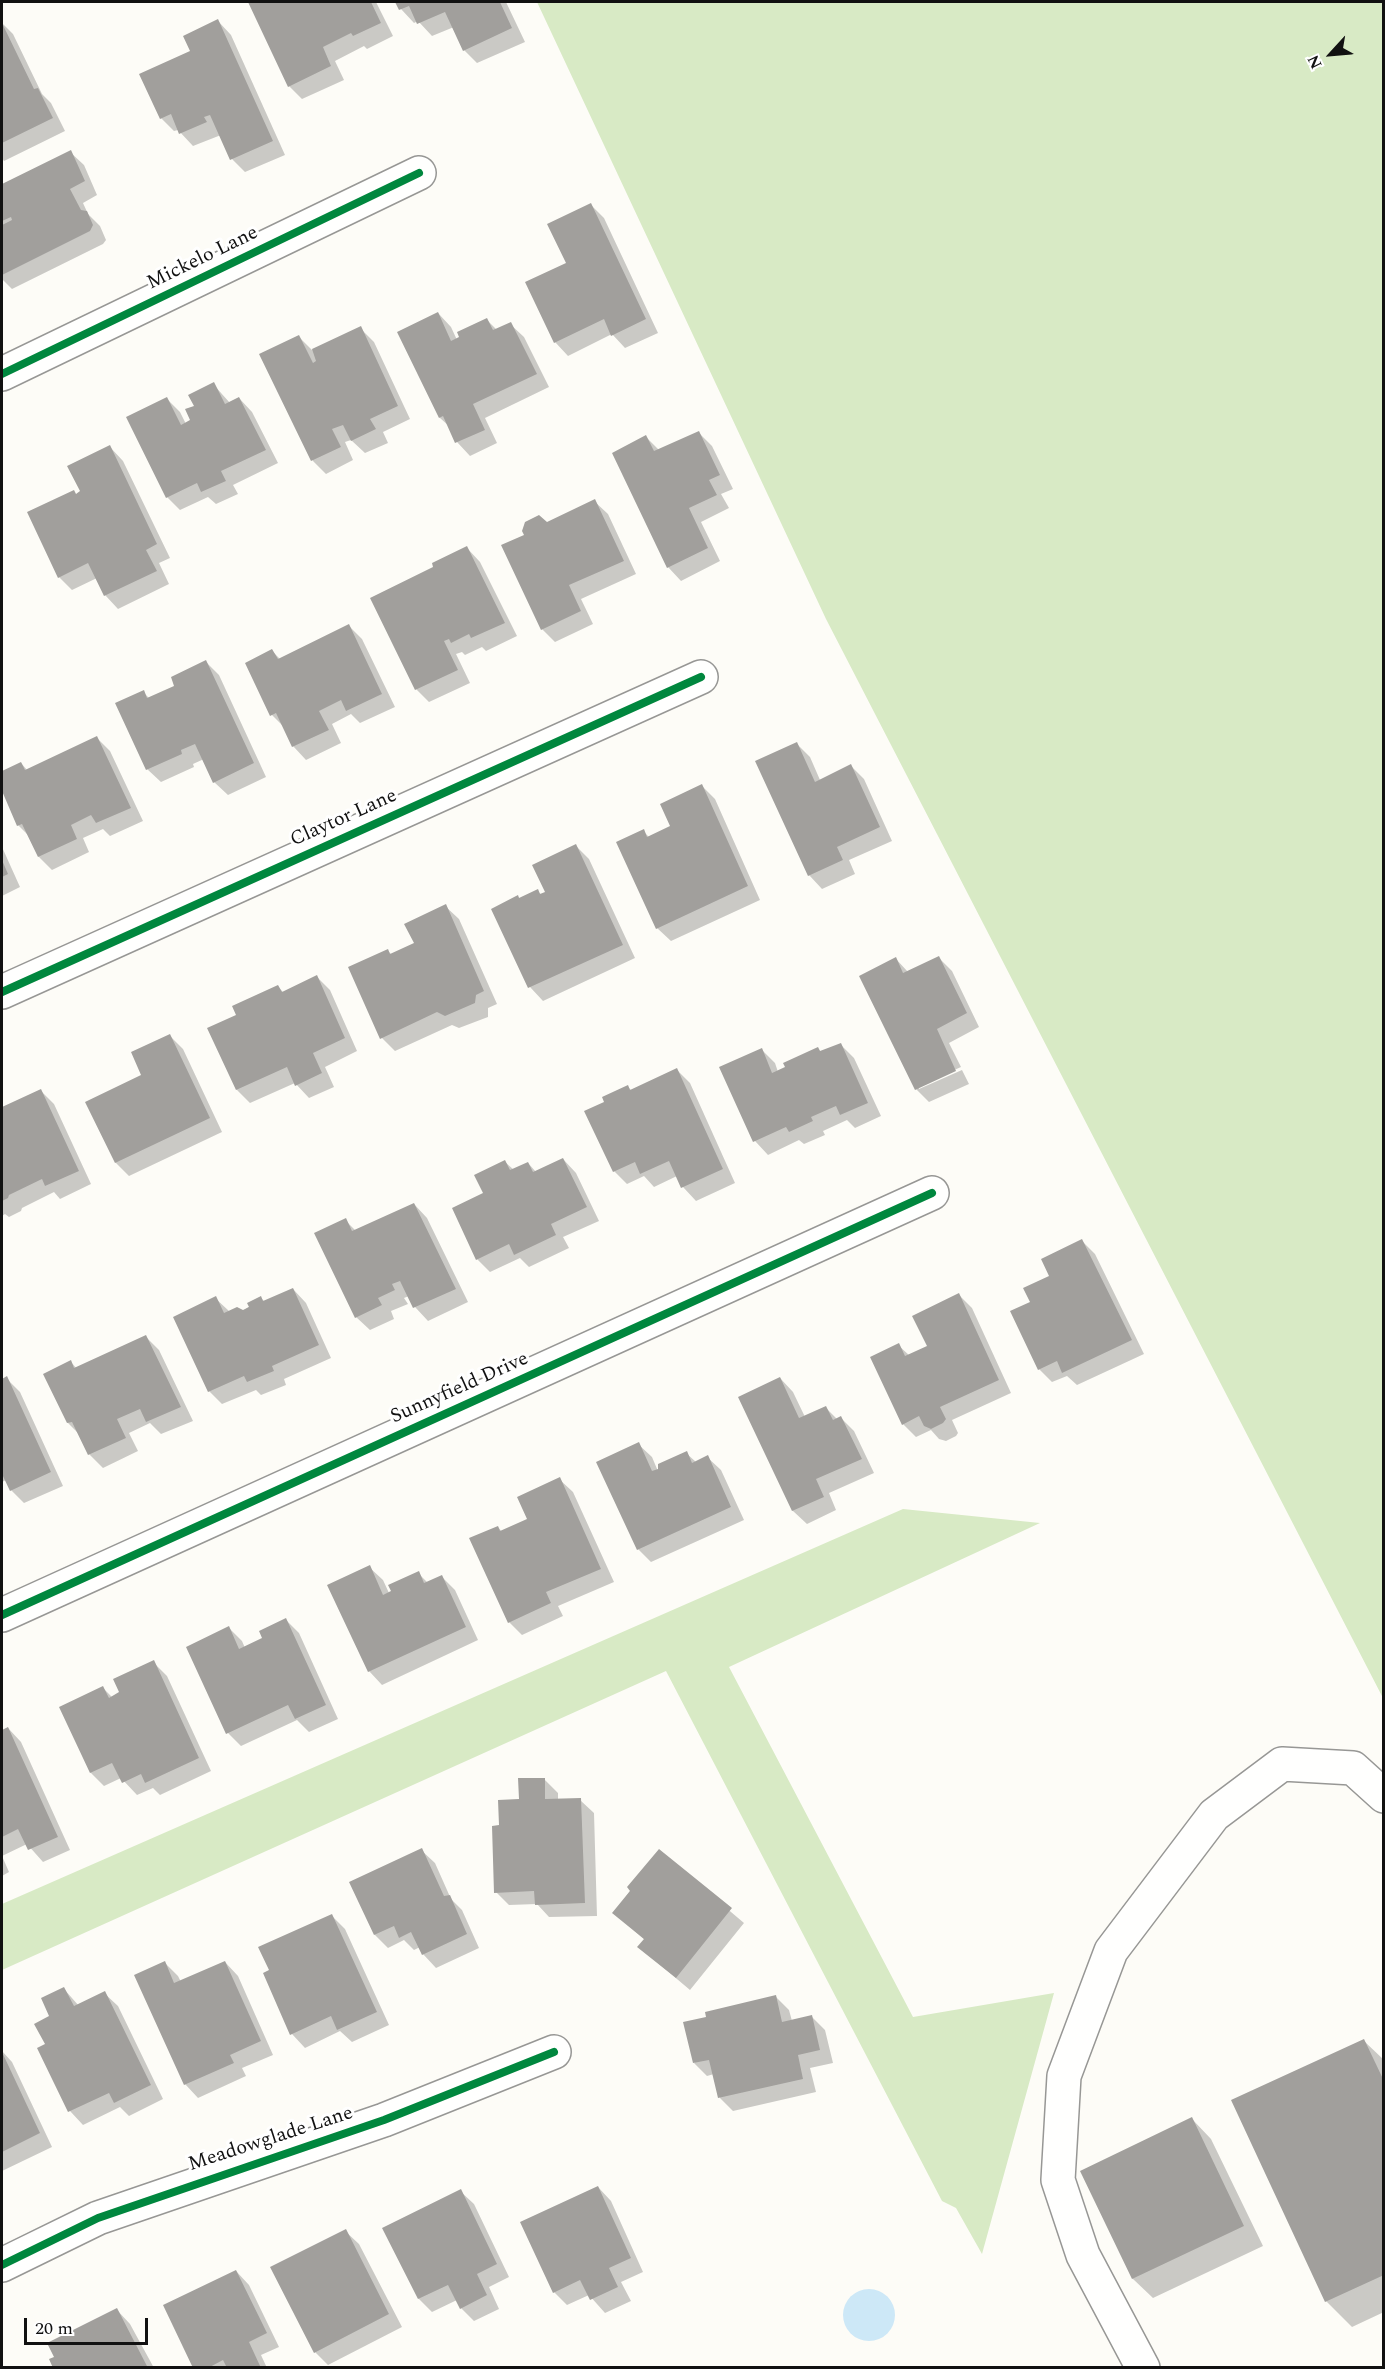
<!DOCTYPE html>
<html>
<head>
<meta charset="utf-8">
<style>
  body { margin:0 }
  #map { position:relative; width:1385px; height:2369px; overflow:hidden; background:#fdfcf7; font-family:Spectral,serif }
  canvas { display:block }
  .frame { position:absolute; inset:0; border:3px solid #111; pointer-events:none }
  .north { position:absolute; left:1301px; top:24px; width:60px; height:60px; -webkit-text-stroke:4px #fff; paint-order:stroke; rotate:244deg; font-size:16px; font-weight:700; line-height:24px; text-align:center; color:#111 }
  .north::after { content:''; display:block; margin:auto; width:21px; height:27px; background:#111; clip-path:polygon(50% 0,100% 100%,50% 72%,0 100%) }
  .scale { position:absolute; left:24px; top:2318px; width:124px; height:27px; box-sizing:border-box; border:3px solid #111; border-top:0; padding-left:8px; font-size:18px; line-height:21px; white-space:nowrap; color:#111; -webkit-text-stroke:4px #fff; paint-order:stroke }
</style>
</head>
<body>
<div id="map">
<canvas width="1385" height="2369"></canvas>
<div class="frame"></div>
<div class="north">N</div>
<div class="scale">20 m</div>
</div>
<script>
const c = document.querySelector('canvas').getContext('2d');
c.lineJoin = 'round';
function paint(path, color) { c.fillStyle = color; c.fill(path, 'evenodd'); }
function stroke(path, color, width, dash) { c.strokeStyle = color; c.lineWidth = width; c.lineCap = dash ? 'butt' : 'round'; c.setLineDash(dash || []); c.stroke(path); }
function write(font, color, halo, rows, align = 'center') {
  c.font = font + ' Spectral,serif'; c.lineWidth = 6; c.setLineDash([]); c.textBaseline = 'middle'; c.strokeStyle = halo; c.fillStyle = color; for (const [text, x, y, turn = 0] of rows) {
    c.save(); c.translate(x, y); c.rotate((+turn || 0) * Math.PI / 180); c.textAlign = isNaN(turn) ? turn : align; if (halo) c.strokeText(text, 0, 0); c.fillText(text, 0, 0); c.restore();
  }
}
paint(new Path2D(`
  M537,2H1383V1698L826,619Z
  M903,1509L1040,1523L729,1667L913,2017L1054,1993L982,2254L956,2208L942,2201L666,1671L2,1970V1904Z`), '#d8eac5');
paint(new Path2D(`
  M843 2315a26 26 0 1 1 52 0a26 26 0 1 1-52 0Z`), '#cde8f7');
paint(new Path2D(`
  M252,2H376L393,36L367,49L364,46L335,61L344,80L302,99L289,86L250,3Z
  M397,2H506L525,42L477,63L464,50L454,27L432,36L418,21L414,23L401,9Z
  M218,21L231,35L285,155L245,172L232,159L221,135L193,146L178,130L174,131L161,118L192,52Z
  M2,23L13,34L42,94L51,103L65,131L4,161L2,158Z
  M70,152L84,165L97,195L83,203L88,214L100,226L106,240L103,244L12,289L2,279V185Z
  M591,205L604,218L658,333L625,348L612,334L568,356L555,342Z
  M438,313L451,327L457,340L487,320L497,330L510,324L524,337L549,387L485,418L497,443L470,456L457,442L450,427L440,418Z
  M360,328L374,342L410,419L383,432L388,443L365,453L351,440L345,442L353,460L326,474L313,461L261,355L298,336L312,350Z
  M213,384L230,403L239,398L252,412L278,463L233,485L238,494L216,504L208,497L180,510L167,497V399L180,412L186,424L192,421L196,407Z
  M699,433L712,446L733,489L721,494L729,508L701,522L720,561L681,581L668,567L646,437L660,451Z
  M110,447L123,461L170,558L159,563L169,584L118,609L105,595L97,578L72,590L59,577L77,495L82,492Z
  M594,501L608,514L636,574L581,599L593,624L555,642L542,629L547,524Z
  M467,548L480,562L517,636L486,651L482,647L465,655L462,652L456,654L470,683L429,702L416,689L435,567Z
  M349,626L362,639L395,707L360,723L351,714L332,724L341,743L306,760L293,746L285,728L272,715V651L280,659Z
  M206,662L219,675L266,777L228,795L214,782L204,759L193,764L194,767L161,782L147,769L143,692L150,699L176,686Z
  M97,738L110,751L143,821L110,836L103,829L83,838L89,852L52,870L39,857L30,837L18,825L2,787V773L21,763L27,770Z
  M797,744L810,757L820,780L851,766L864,779L892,841L849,860L855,874L822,889L809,875Z
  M702,786L715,799L760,900L671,941L657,928L643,831L650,838L672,827Z
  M576,846L589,859L635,958L543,1001L530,987L493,909L518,897L521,899L537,891L542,895L547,893Z
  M2,847L20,887L2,896Z
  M445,906L459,919L497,1004L488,1008V1017L459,1028L452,1025L395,1051L382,1038L388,951L392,955L416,944Z
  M939,958L952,971L979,1027L949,1043L961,1067L919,1086V1089L962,1070L969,1084L929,1102L916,1089L896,959L908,972Z
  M317,977L330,990L357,1051L325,1067L334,1087L309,1098L295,1083L250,1103L237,1090L209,1029L239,1015L278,987L284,993Z
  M170,1036L183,1049L222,1132L129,1176L116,1163L87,1102L143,1076Z
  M840,1044L854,1058L881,1116L855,1128L847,1120L823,1131L825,1135L804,1144L799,1140L768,1155L755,1141L721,1068L762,1050L775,1063L778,1072L818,1049L821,1052Z
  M677,1070L690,1083L735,1183L696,1201L683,1187L677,1176L654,1187L644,1176L627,1184L614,1171L606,1103L628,1087L632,1091Z
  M40,1090L54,1104L91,1184L60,1199L54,1192L22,1208L21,1211L9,1217L5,1214L2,1216V1108Z
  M563,1159L576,1173L599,1221L563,1237L569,1248L529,1267L520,1258L490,1272L477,1259L485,1194L505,1162L514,1170L528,1163L536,1172Z
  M414,1204L427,1218L468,1302L428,1321L415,1307L409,1296L404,1298L408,1304L391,1311L394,1319L370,1330L356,1317L345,1220L356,1231Z
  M1082,1241L1095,1254L1144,1354L1077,1385L1067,1376L1052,1382L1039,1369L1032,1302Z
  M293,1289L306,1303L331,1358L284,1379L286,1385L261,1395L256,1390L222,1404L209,1391L215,1298L229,1311H243L261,1298L265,1302Z
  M958,1294L972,1308L1011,1393L952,1420L958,1433L956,1436L946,1441L939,1439L931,1430L916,1437L903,1424L898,1345L910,1356L929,1347Z
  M146,1337L159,1350L193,1421L161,1434L150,1423L129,1433L138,1451L103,1468L89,1454L80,1435L68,1423L71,1362L77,1369Z
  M6,1378L20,1392L63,1486L24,1503L11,1490L6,1480L2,1482V1380Z
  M780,1378L793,1392L805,1417L825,1407L837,1419L841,1418L854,1431L874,1473L829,1493L836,1510L807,1524L793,1511L740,1397Z
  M638,1444L652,1457L660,1476L686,1453L696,1462L707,1457L721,1470L744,1520L651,1562L638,1549Z
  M559,1479L573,1492L614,1582L558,1606L563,1616L522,1635L509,1622L498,1527L502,1532L529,1520Z
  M369,1567L383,1580L389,1593L418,1573L428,1583L442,1577L455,1590L478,1640L382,1685L369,1671Z
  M286,1620L299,1633L338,1719L309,1732L297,1720L241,1746L228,1733L229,1628L242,1641L245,1648L265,1639Z
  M153,1662L167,1676L211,1771L160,1795L153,1788L137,1795L121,1778L104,1786L91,1773L61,1708L103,1688L112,1697L120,1693Z
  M8,1728L21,1742L70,1850L43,1862L27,1844L2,1856L9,1872L2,1876V1731Z
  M544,1779L558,1793V1800H580L594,1813L597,1916L549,1917L537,1904L509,1905L496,1892L501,1827L520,1801Z
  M421,1850L435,1863L451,1899L462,1910L479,1948L436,1968L423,1954L420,1947L414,1950L404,1940L388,1948L375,1935L351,1882Z
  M659,1851L744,1923L690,1990L639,1947L645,1940L614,1913Z
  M332,1916L345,1929L389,2025L352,2042L340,2031L305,2048L292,2034Z
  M225,1962L238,1976L273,2055L242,2068L246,2076L198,2098L185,2084L165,1963L178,1976L181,1982Z
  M64,1989L79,2006L104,1993L118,2006L163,2099L129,2116L120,2107L83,2125L70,2111L39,2049L47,2045L51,2017Z
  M776,1997L789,2010L792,2021L812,2017L825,2030L833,2063L810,2068L816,2092L733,2111L720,2098L714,2074L707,2076L694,2063Z
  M1364,2041L1384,2060V2312L1352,2327L1326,2301Z
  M2,2051L12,2062L52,2147L2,2171Z
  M1192,2119L1211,2139L1263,2246L1153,2298L1133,2279L1082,2171Z
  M598,2187L611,2201L643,2272L621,2282L631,2301L605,2313L589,2295L567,2305L554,2292Z
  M460,2191L474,2204L509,2277L489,2287L499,2309L474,2321L461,2308L457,2300L432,2312L419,2299L384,2229Z
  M345,2231L359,2244L402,2327L328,2365L315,2352Z
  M236,2271L249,2285L279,2347L261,2355L267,2368H195Z
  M117,2310L130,2324L154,2368H55Z`), '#0003');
paint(new Path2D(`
  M248,2H371L381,23L353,36L351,33L323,47L331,66L288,87Z
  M395,2H500L512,28L463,51L445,12L417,24L409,6L399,10Z
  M218,19L273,141L230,160L210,115L204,117L207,122L179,134L171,114L160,119L139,74L190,51L183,36Z
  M2,23L34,89L38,88L53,118L2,143Z
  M71,150L85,181L70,189L81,210L87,211L93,225L90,231L2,275V225L12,220L11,217L2,221V184Z
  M591,203L646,319L611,336L604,319L554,343L525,282L566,263L547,224Z
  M438,312L451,341L459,337L457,332L487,318L493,330L511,322L537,374L473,404L485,430L455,443L443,416L439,418L397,332Z
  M361,326L398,406L370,419L376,429L351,441L343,425L332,429L341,447L311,461L259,354L299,335L313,363L316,361L312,349Z
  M214,382L225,404L239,397L266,450L221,471L226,481L201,492L197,483L166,498L126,417L167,397L181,425L190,420L185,409L194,406L188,395Z
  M699,431L720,475L709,480L717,495L689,508L708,548L667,568L612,453L646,435L654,451Z
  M110,445L157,544L146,550L157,571L104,596L88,563L58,578L27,512L74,490L76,494L80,491L67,466Z
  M595,499L624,561L569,585L581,611L541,630L501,545L524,535L522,531L525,522L539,515L547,522Z
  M467,546L505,623L471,638L469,634L451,643L449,639L444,641L458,670L415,690L370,598L433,567L432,563Z
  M349,624L382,694L346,711L341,700L319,711L329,730L292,747L276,713L270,716L245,663L272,649L278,659Z
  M206,660L254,763L213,783L195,744L181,750L182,754L146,770L115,703L144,690L147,698L174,686L171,677Z
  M97,736L131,808L96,823L91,815L71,825L77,839L38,857L22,824L17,826L2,791V771L21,762L25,770Z
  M797,742L815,782L851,764L880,827L837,847L843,860L808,876L755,761Z
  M702,784L748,886L656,929L616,842L644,829L647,837L670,826L660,804Z
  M576,844L623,945L528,988L491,909L518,895L519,898L538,889L540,894L545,892L532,865Z
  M2,860L8,874L2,877Z
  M446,904L484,991L476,995L475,1003L445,1016L437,1012L380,1039L348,967L388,949L390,954L414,943L404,924Z
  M939,956L967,1013L937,1029L956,1071L915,1090L859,976L896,957L903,973Z
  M317,975L345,1038L313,1053L322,1073L295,1086L287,1067L236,1090L207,1028L236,1015L232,1006L278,985L282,992Z
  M170,1034L210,1118L115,1163L85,1102L141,1075L131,1052Z
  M841,1043L868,1103L840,1115L836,1106L811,1117L813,1121L789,1132L786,1127L753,1142L719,1067L762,1048L772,1073L785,1067L783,1063L818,1047L820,1051Z
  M677,1068L723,1169L681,1188L669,1161L640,1174L635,1162L613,1172L584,1111L604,1102L602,1097L628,1085L630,1090Z
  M41,1089L79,1171L45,1186L42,1179L9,1195L8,1198L2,1201V1107Z
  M563,1158L587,1207L551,1224L556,1235L514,1255L509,1244L476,1260L452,1208L483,1193L474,1175L505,1160L510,1170L528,1162L533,1172Z
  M414,1203L456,1289L413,1308L400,1281L392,1284L395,1290L378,1298L382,1305L355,1318L314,1233L346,1218L352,1231Z
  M1082,1239L1132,1340L1062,1373L1057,1361L1038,1370L1010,1311L1030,1302L1023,1288L1049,1276L1041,1259Z
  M293,1288L319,1345L272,1366L274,1371L247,1382L244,1376L208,1392L173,1317L216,1296L224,1313L237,1307L243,1310L249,1307L247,1303L261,1296L263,1301Z
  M959,1293L999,1380L940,1407L946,1419L943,1423L931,1429L924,1426L919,1416L902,1425L870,1357L899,1343L905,1356L927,1346L912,1316Z
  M146,1335L181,1407L146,1422L140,1409L117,1419L126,1438L88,1455L72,1422L67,1423L43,1374L71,1360L74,1368Z
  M7,1376L51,1472L10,1491L2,1474V1379Z
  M780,1377L799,1418L826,1406L833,1420L841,1416L862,1459L816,1479L824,1497L792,1511L738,1397Z
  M639,1442L652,1471L658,1469V1464L687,1451L692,1463L708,1455L731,1507L637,1550L596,1462Z
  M560,1477L601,1569L546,1592L551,1603L508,1623L469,1538L498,1526L500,1531L527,1519L517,1497Z
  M370,1565L383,1595L391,1591L388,1585L419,1571L424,1583L442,1575L466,1627L368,1672L327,1585Z
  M286,1618L326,1705L295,1719L288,1705L226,1734L186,1647L229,1626L239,1649L262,1638L259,1631Z
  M154,1660L199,1758L145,1783L141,1774L122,1783L112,1763L90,1773L59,1707L103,1686L109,1698L119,1692L113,1679Z
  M8,1727L58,1837L28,1850L18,1829L2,1837V1730Z
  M518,1778H545V1799L581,1798L585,1903L535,1905L534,1891L494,1893L492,1826L499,1825L498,1800L519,1799Z
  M422,1848L444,1896L450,1895L467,1934L422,1955L411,1932L399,1938L394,1926L374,1935L349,1882Z
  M659,1849L732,1908L676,1978L637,1947L644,1939L612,1913L630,1891L627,1887Z
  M332,1914L377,2012L337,2030L331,2016L290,2035L263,1973L269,1970L258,1947Z
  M165,1961L174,1983L225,1961L261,2041L230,2055L234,2063L184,2085L134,1975Z
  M64,1987L74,2006L105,1991L151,2085L114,2103L109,2093L68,2112L37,2048L45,2044L34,2024L49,2016L41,1998Z
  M776,1995L782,2022L812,2015L820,2050L798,2055L803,2079L718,2098L709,2060L693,2063L683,2022L706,2017L705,2012Z
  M1364,2039L1384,2081V2275L1325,2302L1231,2100Z
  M2,2052L40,2133L2,2152Z
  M1192,2117L1244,2226L1132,2279L1080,2171Z
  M598,2186L631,2258L609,2268L618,2287L590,2300L580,2280L553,2293L520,2222Z
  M461,2189L497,2264L477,2274L487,2295L460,2309L448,2285L418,2299L382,2228Z
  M346,2229L389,2314L314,2353L270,2267Z
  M236,2270L267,2333L249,2342L261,2368H227L223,2360L208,2368H193L163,2305Z
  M117,2308L148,2368H53L49,2359L54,2357L47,2343Z`), '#a19f9c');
const minor = new Path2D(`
  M2,374L419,173
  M2,992L701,677
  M2,1615L932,1193
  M2,2265L98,2218L384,2120L554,2052
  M1143,2368L1083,2255L1058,2180L1064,2076L1111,1951L1214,1815L1282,1764L1353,1768L1384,1796`);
stroke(minor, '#979795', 36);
stroke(minor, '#fffffe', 33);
stroke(new Path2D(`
  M2,374L419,173
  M2,992L701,677
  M2,1615L932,1193
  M2,2265L98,2218L384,2120L554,2052`), '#00873e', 8);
write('20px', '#111', '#fff', [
  ["Mickelo Lane",203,259,-26],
  ["Claytor Lane",344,819,-24],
  ["Sunnyfield Drive",460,1389,-24],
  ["Meadowglade Lane",271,2140,-18]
]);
</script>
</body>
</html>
